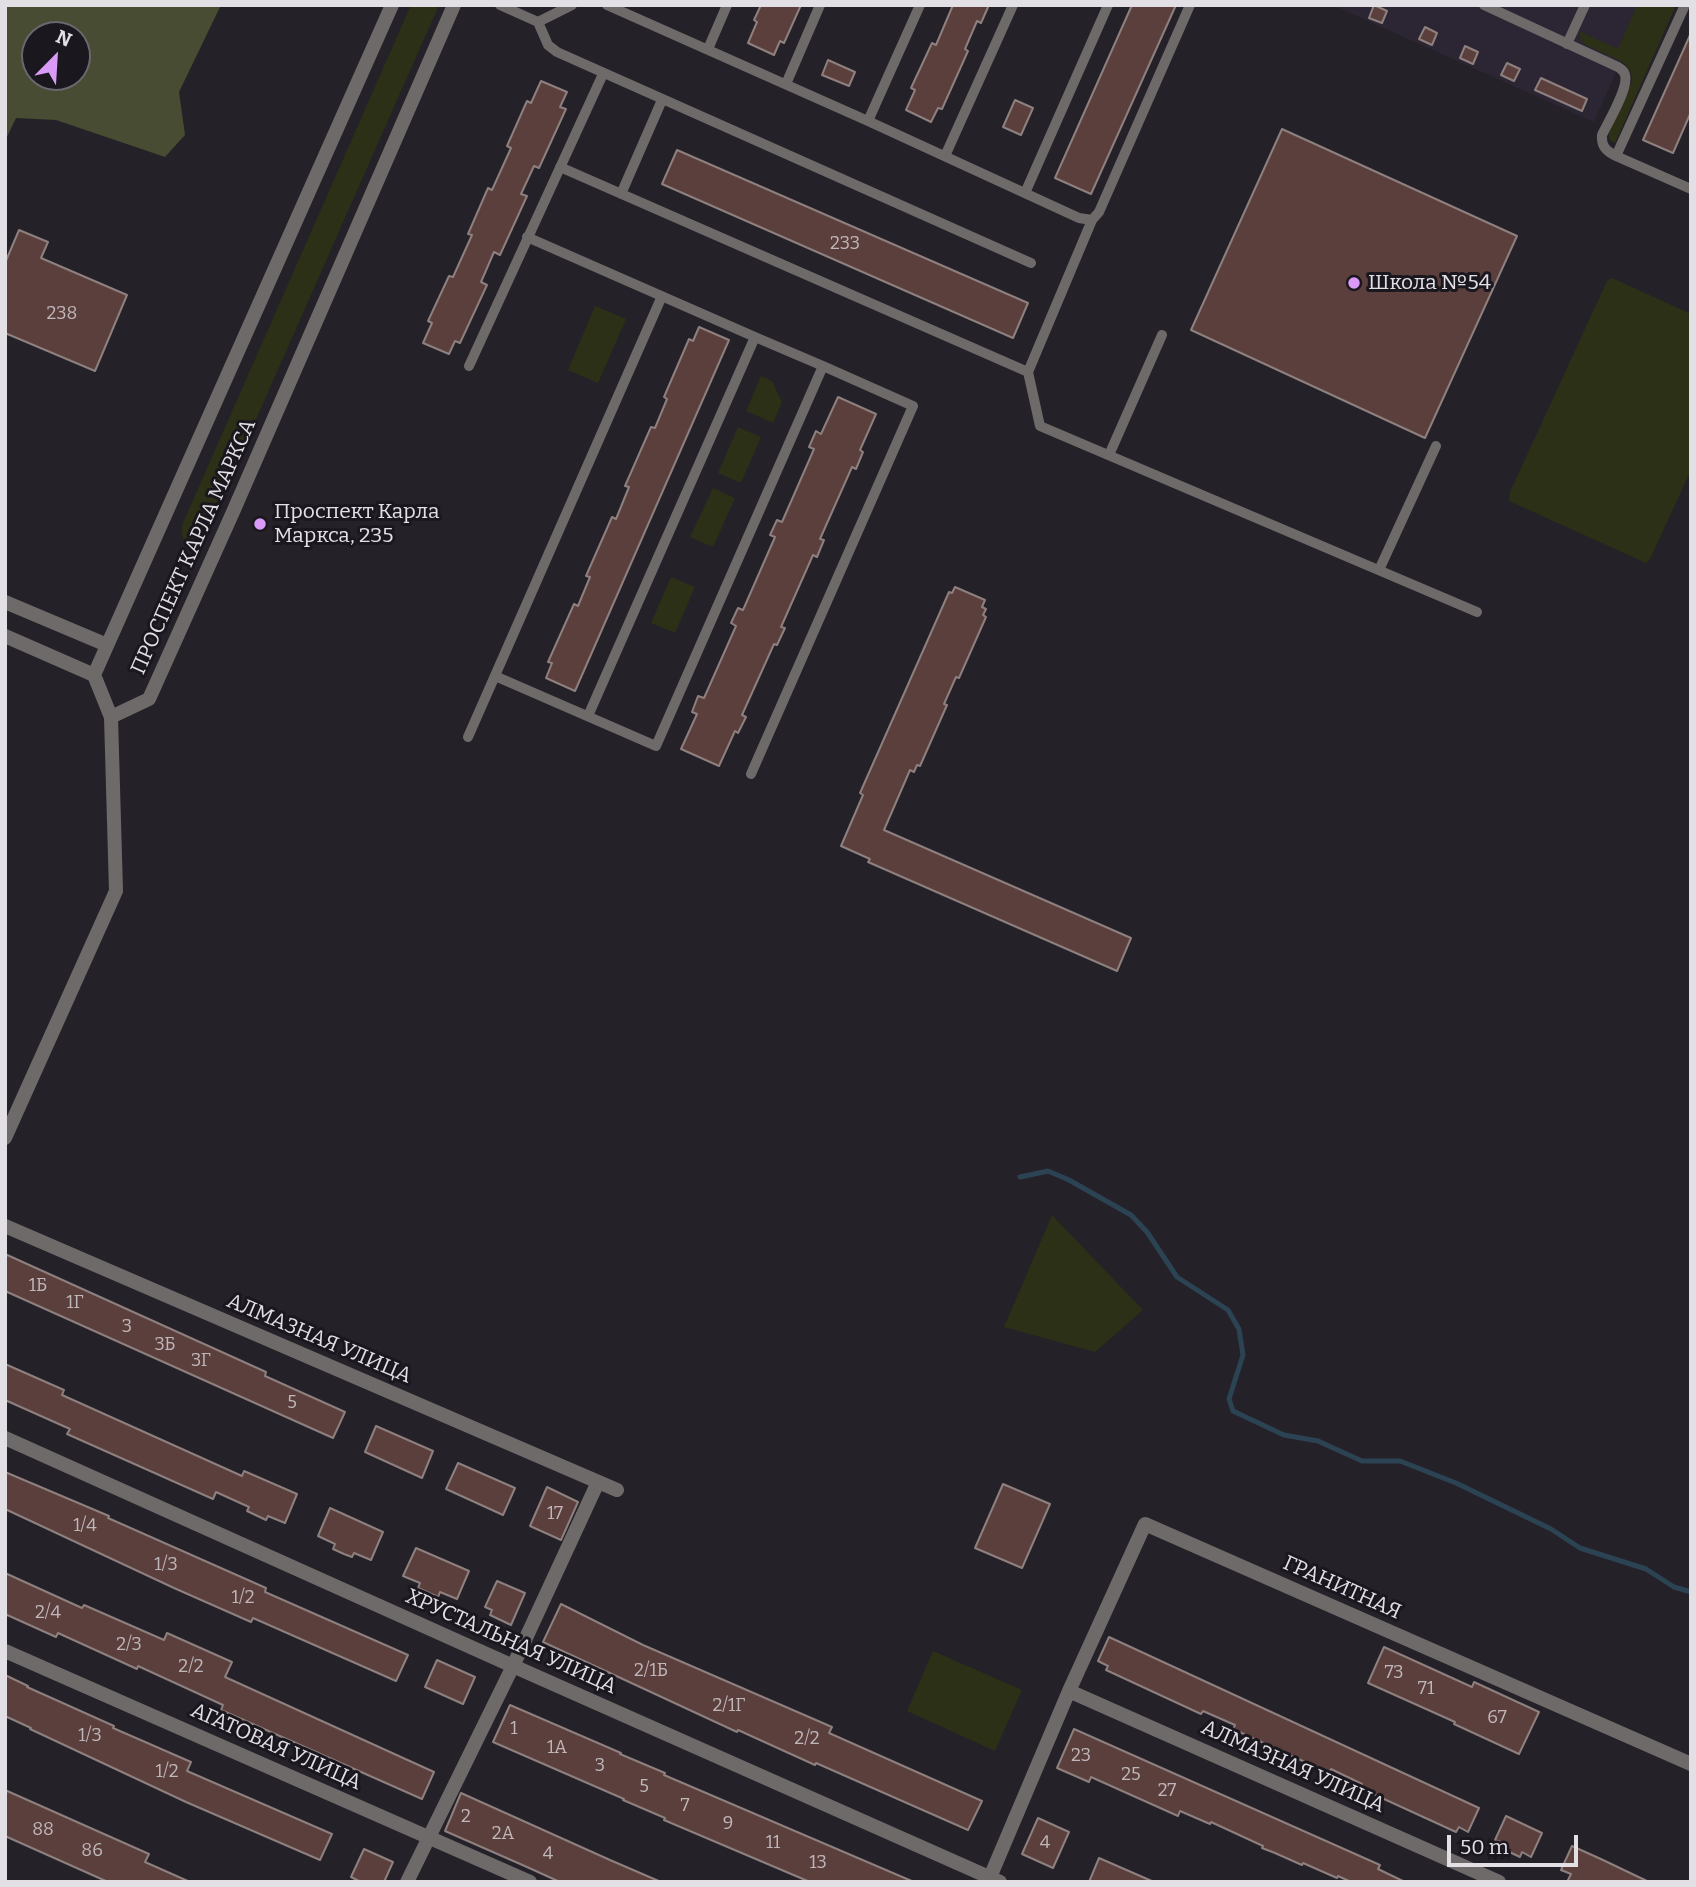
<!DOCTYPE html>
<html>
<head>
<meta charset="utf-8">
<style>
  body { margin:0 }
  #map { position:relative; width:1696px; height:1887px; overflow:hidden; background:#252128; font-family:Bitter,serif }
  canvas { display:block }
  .frame { position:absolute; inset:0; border:7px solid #e2dfe5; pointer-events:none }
  .north { position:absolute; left:21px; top:21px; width:70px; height:70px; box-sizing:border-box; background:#1b171f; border:2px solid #6b676e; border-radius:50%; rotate:24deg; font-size:19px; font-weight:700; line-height:28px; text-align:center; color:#e2dfe5 }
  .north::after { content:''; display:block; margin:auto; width:24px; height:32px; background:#da9af7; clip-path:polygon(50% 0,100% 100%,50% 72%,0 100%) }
  .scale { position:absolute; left:1447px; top:1835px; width:131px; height:32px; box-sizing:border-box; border:4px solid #e2dfe5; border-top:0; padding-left:9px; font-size:21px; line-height:24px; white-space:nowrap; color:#e2dfe5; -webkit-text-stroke:5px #1b171f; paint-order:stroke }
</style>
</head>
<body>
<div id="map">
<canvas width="1696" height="1887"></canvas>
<div class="frame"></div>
<div class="north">N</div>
<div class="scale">50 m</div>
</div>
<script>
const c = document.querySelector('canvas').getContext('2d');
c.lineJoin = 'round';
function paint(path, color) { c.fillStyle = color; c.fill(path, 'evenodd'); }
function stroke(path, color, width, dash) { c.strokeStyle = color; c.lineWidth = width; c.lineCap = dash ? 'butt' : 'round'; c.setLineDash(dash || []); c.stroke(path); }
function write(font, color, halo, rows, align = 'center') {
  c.font = font + ' Bitter,serif'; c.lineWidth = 6; c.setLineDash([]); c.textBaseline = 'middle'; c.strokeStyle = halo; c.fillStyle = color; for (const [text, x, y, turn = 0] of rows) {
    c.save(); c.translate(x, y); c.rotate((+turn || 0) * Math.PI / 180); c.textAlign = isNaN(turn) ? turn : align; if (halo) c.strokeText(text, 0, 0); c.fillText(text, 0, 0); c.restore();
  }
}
paint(new Path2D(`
  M1332,5H1646L1594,122Z`), '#2c2533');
paint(new Path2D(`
  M411,5H439L204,537C192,552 180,543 182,525Z
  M1637,5H1676L1615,143L1609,139V131L1632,81C1632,72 1628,66 1621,61L1584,44L1581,40L1579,31L1618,49Z
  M1612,278L1691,314V470L1650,559L1646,563L1509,501L1510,492L1607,281Z
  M595,306L626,319L598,383L568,370Z
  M761,376L772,381L782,402L773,423L746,411Z
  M738,427L761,437L741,483L718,473Z
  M713,488L735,498L713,547L690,537Z
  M671,577L695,587L675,633L651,623Z
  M1052,1215L1143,1310L1095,1352L1004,1327Z
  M933,1651L1022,1690L995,1751L907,1711Z`), '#2c3017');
paint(new Path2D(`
  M5,5H221L179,92L185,135L165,157L56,120L16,118L5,141ZM35,35H77V77H35Z`), '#484c32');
stroke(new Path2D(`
  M1020,1177L1048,1171L1069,1180L1131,1215L1147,1232L1177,1277L1228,1310L1239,1329L1243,1355L1229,1399L1233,1411L1284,1435L1318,1441L1362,1461H1400L1456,1483L1551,1529L1580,1548L1646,1569L1674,1587L1691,1592`), '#2b4353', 5);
const building = new Path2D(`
  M761,5H801L784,43L780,41L774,55L748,43L757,22L754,20Z
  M953,5H989L981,23L977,21L965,49L968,51L942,109L938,108L931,122L906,110L915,90L911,88L932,43L936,45Z
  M1132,5H1176L1091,194L1055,178Z
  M1374,5L1387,11L1382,23L1369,18Z
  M1425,27L1437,33L1432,45L1419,39Z
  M1691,33V112L1673,153L1643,140Z
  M1465,46L1478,52L1473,64L1460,58Z
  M828,60L855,72L849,86L822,75Z
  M1507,63L1520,69L1514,81L1501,75Z
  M1541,78L1587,99L1582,111L1535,90Z
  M541,81L567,92L560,107L566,109L539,168L534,166L521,194L527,196L500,255L494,252L481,282L487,285L460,343L455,341L449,354L423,343L432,323L428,321L449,276L453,277L472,235L468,234L488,188L492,190L511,148L507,146L527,101L531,103Z
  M1015,100L1033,108L1021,135L1003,127Z
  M1282,129L1517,236L1425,438L1191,330Z
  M677,150L1028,303L1013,338L662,184Z
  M19,230L48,242L41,258L127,295L95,371L5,333V263Z
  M699,327L729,340L575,691L546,678L552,663L548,662L574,604L578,606L590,577L586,576L612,517L616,519L629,487L625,486L651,427L655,428L667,399L664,397L689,339L693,341Z
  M838,397L876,414L860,450L863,452L856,469L852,467L820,539L824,540L817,557L813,555L781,627L785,628L777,645L774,644L742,715L746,717L738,733L735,731L719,766L681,749L697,714L692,712L698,696L704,698L736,626L731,623L738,608L743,610L775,537L770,535L777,520L782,522L814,449L809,447L816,431L821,434Z
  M955,587L985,600L982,607L986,609L983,615L986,617L959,678L956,677L944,704L947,705L920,766L917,765L914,772L910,770L884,830L1131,938L1117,971L868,862L870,859L841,846L863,795L860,793L949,592L952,593Z
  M5,1254L266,1372L265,1376L345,1412L333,1438L5,1291Z
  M5,1364L64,1390L62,1395L242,1476L244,1471L297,1494L285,1523L268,1516L266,1520L247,1511L249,1507L216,1492L213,1499L67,1434L70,1429L5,1400Z
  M376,1426L433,1451L422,1478L365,1452Z
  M458,1463L515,1488L503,1515L446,1489Z
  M5,1472L109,1516L108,1518L266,1588L265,1592L408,1655L396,1681L253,1618L251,1622L174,1588L5,1509Z
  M1003,1484L1050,1504L1022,1568L975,1548Z
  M547,1487L578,1502L561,1540L530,1526Z
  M330,1508L383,1532L371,1560L354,1553L352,1557L344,1554L333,1549L335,1544L318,1536Z
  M416,1548L469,1571L457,1599L440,1592L438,1597L418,1588L420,1583L403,1576Z
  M5,1573L82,1608L84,1605L164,1640L167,1633L232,1662L225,1677L434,1772L422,1799L221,1710L223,1705L138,1666L137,1669L58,1633L56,1637L5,1614Z
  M497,1581L525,1593L511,1625L490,1615L492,1610L485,1607Z
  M561,1604L643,1645L832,1727L829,1733L982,1801L968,1830L816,1763L815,1765L738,1730L737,1732L543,1642Z
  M1109,1637L1479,1808L1468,1832L1459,1827L1456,1832L1360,1788L1362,1784L1331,1769L1329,1773L1233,1729L1235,1725L1203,1711L1201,1714L1106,1670L1108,1666L1098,1661Z
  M1384,1647L1472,1687L1474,1682L1539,1712L1519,1754L1454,1724L1455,1722L1368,1683Z
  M437,1660L475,1677L463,1704L425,1687Z
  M5,1675L28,1686L27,1687L114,1726L113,1728L191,1762L187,1771L332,1834L320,1860L186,1802L30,1729L31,1728L5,1716Z
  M510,1705L621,1753L620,1754L665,1773L664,1775L914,1882H810L664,1820L665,1818L623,1800L624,1799L493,1742Z
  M1074,1729L1380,1865L1378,1869L1405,1882H1351L1338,1876L1337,1878L1303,1863L1302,1865L1275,1853L1262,1848L1263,1846L1211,1822L1210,1824L1180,1811L1178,1816L1091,1777L1089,1782L1057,1768Z
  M5,1790L149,1854L145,1862L190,1882H108L5,1836Z
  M461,1793L610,1860L661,1882H560L527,1867L445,1831Z
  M1506,1816L1542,1833L1531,1857L1522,1852L1520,1857L1503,1849L1505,1844L1495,1840Z
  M1038,1818L1069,1832L1053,1868L1022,1854Z
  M1572,1846L1603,1860L1649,1882H1567L1571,1874L1561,1870Z
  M364,1849L393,1862L384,1882H361L351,1877Z
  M1099,1858L1154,1882H1089Z`);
paint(building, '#5b3f3c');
stroke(building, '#8d807f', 2);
stroke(new Path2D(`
  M500,5L538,22L572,5
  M607,5L868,121L1079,218L1092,220
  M1484,5L1618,67C1622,70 1624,70 1625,75C1629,88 1608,122 1602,135C1601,146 1606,151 1616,156
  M1685,5L1616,156L1691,189
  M538,22L548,45L557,52L1031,263
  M1567,44L1585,5
  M708,49L727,5
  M786,84L820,5
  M868,121L920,5
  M945,156L1013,5
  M560,167L1028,372L1092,220L1099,212L1190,5
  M1025,193L1108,5
  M621,194L662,100
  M527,237L755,337L588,716
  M469,366L603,74
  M1028,372L1040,426L1477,612
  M1109,455L1162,335
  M1379,570L1436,446
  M495,676L656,746L823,366L755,337
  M468,737L662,296
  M751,774L913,406L823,366`), '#6f6a6a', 10);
stroke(new Path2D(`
  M5,602L107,645
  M5,636L94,675
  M5,1138L116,891L111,717
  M5,1226L617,1490
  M5,1438L513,1666L1000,1882
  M5,1651L530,1882
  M1069,1691L1499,1882
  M407,1882L513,1666L598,1482
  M988,1882L1069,1691L1145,1524L1691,1764`), '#6f6a6a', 14);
stroke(new Path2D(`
  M392,5L94,675L111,717L149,699L233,512L454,5`), '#6f6a6a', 14);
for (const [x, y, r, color] of [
  [1354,283,7,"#da9af7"],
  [260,524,7,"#da9af7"]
]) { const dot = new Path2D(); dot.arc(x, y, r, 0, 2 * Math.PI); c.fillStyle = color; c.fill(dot); stroke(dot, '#1b171f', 2.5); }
write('18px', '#c0b7bb', null, [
  ["233",845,244],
  ["238",62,314],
  ["1Б",38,1286],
  ["1Г",75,1303],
  ["3",127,1327],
  ["3Б",165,1345],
  ["3Г",201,1361],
  ["5",292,1403],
  ["17",555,1514],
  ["1/4",85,1526],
  ["1/3",166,1565],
  ["1/2",243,1598],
  ["2/4",48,1613],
  ["2/3",129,1645],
  ["2/2",191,1667],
  ["2/1Б",651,1671],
  ["73",1394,1673],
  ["71",1426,1689],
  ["2/1Г",729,1706],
  ["67",1497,1718],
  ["1",514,1729],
  ["1/3",90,1736],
  ["2/2",807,1739],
  ["1А",557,1748],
  ["23",1081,1756],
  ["3",600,1766],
  ["1/2",167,1772],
  ["25",1131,1775],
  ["5",644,1787],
  ["27",1167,1791],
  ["7",685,1806],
  ["2",466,1817],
  ["9",728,1824],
  ["88",43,1830],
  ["2А",503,1834],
  ["11",773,1843],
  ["4",1045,1843],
  ["86",92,1851],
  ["4",548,1854],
  ["13",818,1863]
]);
write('21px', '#e2dfe5', '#1b171f', [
  ["Школа №54",1368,283],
  ["Проспект Карла",274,512],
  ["Маркса, 235",274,536]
], 'left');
write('21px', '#e2dfe5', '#1b171f', [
  ["ПРОСПЕКТ КАРЛА МАРКСА",194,547,-66],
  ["АЛМАЗНАЯ УЛИЦА",319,1339,23],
  ["ГРАНИТНАЯ",1342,1588,24],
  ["ХРУСТАЛЬНАЯ УЛИЦА",511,1642,24],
  ["АГАТОВАЯ УЛИЦА",276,1747,24],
  ["АЛМАЗНАЯ УЛИЦА",1293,1767,24]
]);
</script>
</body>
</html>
